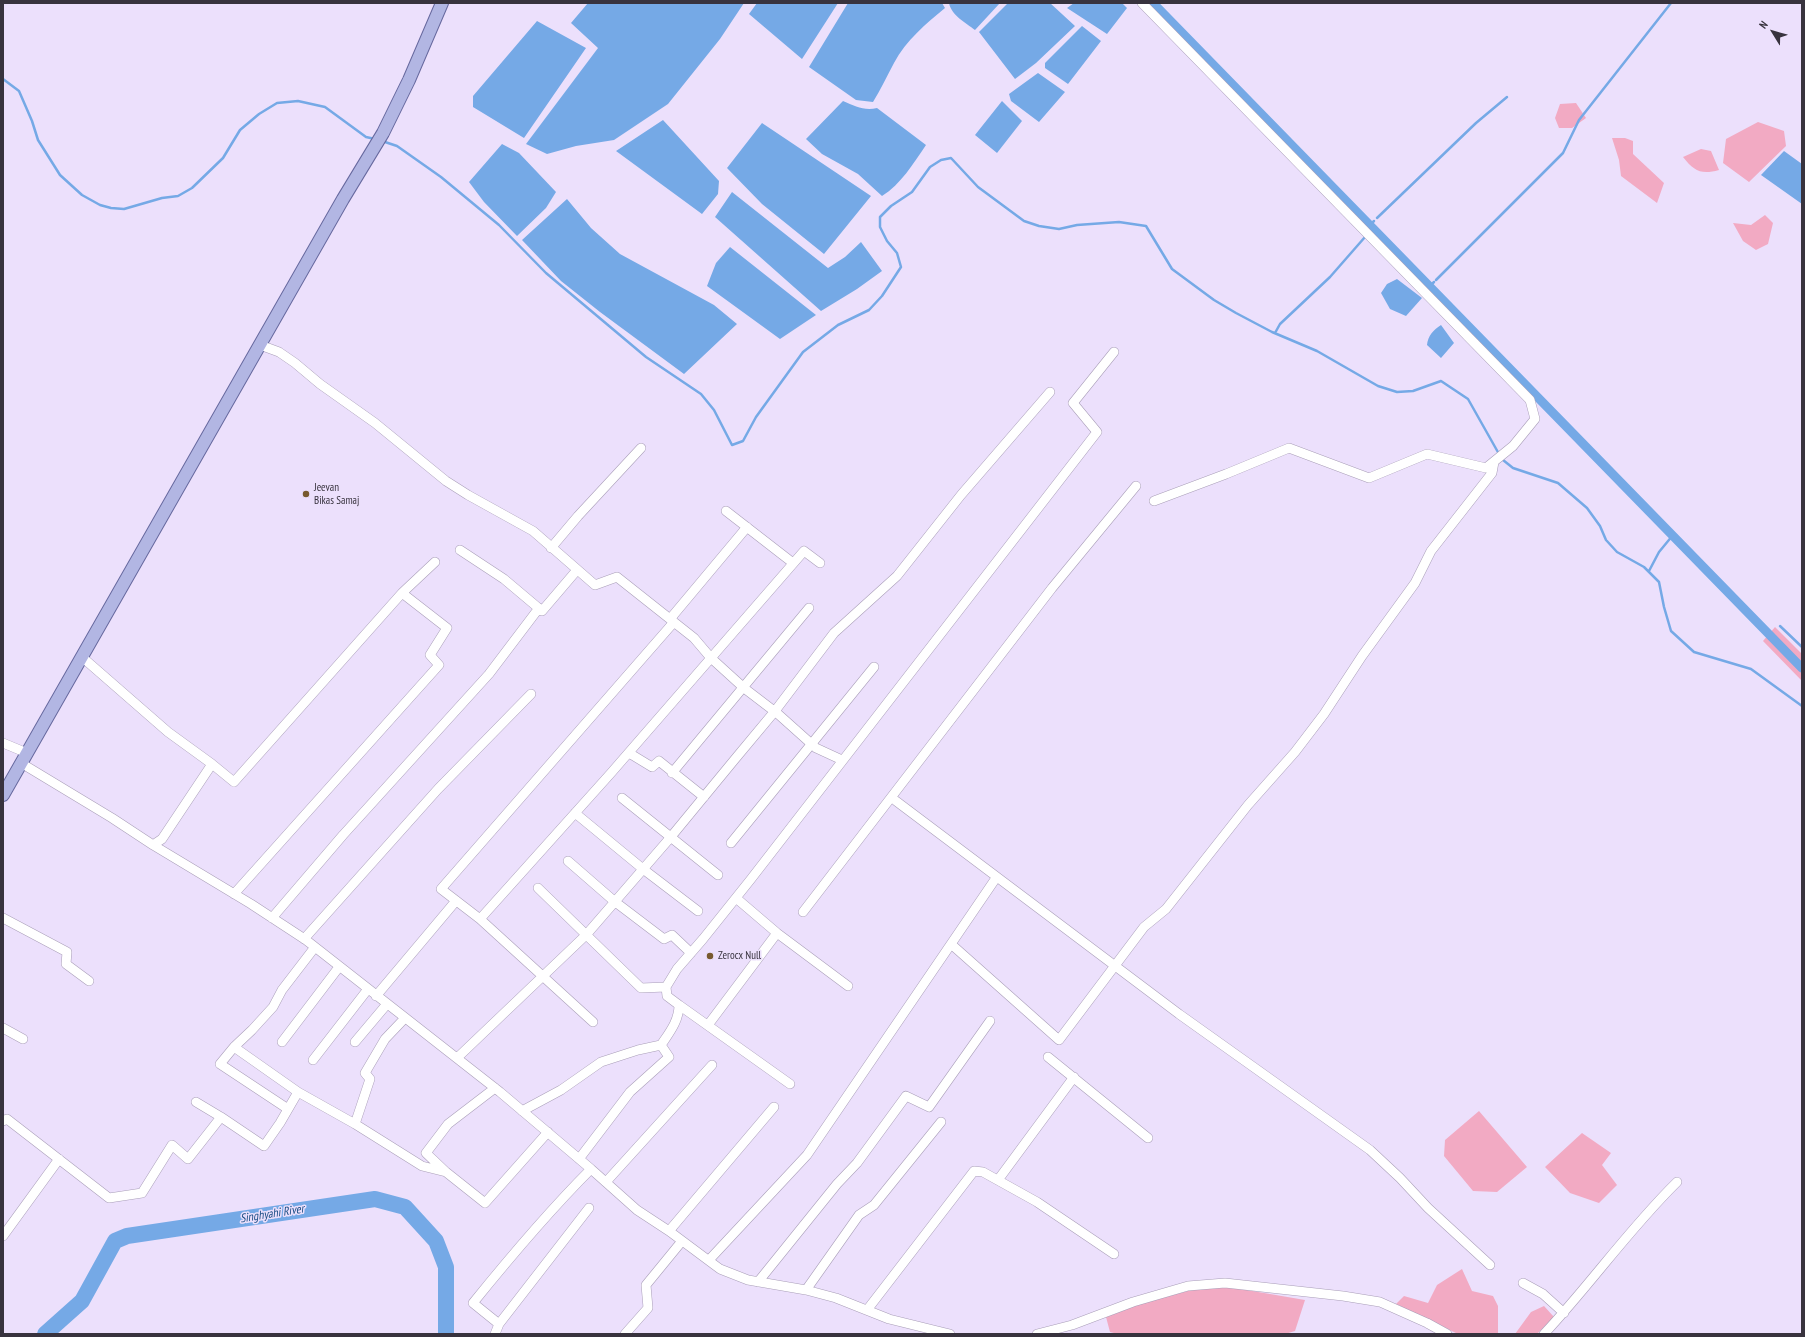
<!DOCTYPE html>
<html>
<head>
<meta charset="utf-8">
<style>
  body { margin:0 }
  #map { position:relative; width:1805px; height:1337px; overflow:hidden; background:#ece0fc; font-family:"PT Sans Narrow",sans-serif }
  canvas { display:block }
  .frame { position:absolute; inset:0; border:4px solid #38333e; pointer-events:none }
  .north { position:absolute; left:1753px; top:12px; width:40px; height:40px; -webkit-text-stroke:3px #ece0fc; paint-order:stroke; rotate:307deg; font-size:11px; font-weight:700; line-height:16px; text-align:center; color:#38333e }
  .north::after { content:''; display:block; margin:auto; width:14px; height:18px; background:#38333e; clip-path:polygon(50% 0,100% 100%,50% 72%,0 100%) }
</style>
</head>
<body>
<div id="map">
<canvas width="1805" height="1337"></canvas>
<div class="frame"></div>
<div class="north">N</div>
</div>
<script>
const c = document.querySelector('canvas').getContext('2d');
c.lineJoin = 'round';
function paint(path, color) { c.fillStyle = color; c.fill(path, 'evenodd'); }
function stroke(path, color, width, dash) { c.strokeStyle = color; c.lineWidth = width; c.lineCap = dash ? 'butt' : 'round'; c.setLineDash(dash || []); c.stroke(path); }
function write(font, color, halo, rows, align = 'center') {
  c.font = font + ' "PT Sans Narrow",sans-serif'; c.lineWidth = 3; c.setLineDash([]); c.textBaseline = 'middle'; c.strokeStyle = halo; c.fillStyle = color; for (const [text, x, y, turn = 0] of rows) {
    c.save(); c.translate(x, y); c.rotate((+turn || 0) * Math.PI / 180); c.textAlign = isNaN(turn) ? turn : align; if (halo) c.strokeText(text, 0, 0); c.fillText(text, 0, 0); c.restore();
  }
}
paint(new Path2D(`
  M1576,103L1586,118L1572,128H1559L1555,118L1560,104Z
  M1758,122L1784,131L1786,146L1749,182L1723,163L1726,139Z
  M1612,138H1625L1633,141V154L1664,183L1657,203L1621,176L1619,160Z
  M1701,149L1711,151L1719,170C1701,175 1694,171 1683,157Z
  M1765,215L1773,223L1768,244L1756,250L1743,241L1733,223L1751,225Z
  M1775,627L1802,654V681L1763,641Z
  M1479,1111L1527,1167L1497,1192L1473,1191L1444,1156L1445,1140Z
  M1582,1133L1611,1153L1602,1165L1617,1185L1599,1203L1570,1193L1545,1167Z
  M1462,1269L1472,1291L1493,1296L1498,1306V1334H1458L1396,1304L1404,1296L1428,1303L1437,1285Z
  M1229,1287L1305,1300L1295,1331L1285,1334H1118L1110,1332L1106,1317L1140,1304L1191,1290Z
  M1544,1306L1554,1317L1537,1334H1515L1531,1312Z`), '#f2aac3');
paint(new Path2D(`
  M588,3H744L720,39L668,104L614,140L576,146L547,154L526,144L598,48L571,23Z
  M757,3H838L802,59L749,14Z
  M848,3H942L945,8C926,24 906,40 894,63C887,76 881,89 873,102L856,100L809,67Z
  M949,3H1000L975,30C966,23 951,15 949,3Z
  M1008,3H1050L1075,26L1036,63L1015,79L979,32Z
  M1074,3H1122L1127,8L1107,34L1067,8Z
  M537,21L586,48L524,138L473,107V96Z
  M1082,26L1101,41L1068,84L1045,68V63Z
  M1038,73L1065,92L1039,122L1011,101L1009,94Z
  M843,101C855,106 864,111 877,108L926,145C913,164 901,184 882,196L858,174L822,154L806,139Z
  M1002,101L1022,121L997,153L975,135Z
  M663,120L719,181L718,194L702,214L616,151Z
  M762,123L871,196L824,254L762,204L727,168Z
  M502,144L519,153L556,192L546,208L517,236L484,202L469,182Z
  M1784,151L1802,164V204L1761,175Z
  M732,192L828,268L845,257L861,242L882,271L857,289L821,311L715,217Z
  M567,199L591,228L620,254L714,305L737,324L684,374L600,312L561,281L522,240Z
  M730,247L816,315L780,339L707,286L716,263Z
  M1397,279L1422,298L1406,316L1390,309L1381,293L1387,284Z
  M1441,325L1454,343L1441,358L1427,345C1428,336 1433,330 1441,325Z`), '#75a9e6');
stroke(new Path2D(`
  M3,79L19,91L32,121L38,140L60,175L82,195L100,205L111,208L124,209L162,198L178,196L192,188L223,158L240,130L259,114L277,103L298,101L325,107L366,137L375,139
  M382,141L397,146L441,177L499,225L546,273L646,357L701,394L714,410L732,445L743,441L756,417L803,352L838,325L869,310L882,296L901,267L897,253L887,241L880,227V217L891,206L912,192L930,167L941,160L951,158L978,187L1024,221L1039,226L1059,229L1077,225L1119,222L1146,226L1172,269L1214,300L1236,313L1272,332L1317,351L1378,386L1397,392L1413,391L1441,381L1468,399L1499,454
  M1377,218L1476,123L1507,97
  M1370,225L1374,221
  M1371,232L1374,229
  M1436,280L1563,153L1579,120L1671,3
  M1430,286L1434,282
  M1275,333L1280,324L1330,277L1365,237
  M1503,460L1513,468L1558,483L1587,508L1600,526L1606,540L1617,552L1644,567L1659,582L1664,607L1671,631L1694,652L1751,669L1802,706
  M1649,571L1659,552L1673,535
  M1780,626L1802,647`), '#75a9e6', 2.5);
stroke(new Path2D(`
  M1153,3L1802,668`), '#75a9e6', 9);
stroke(new Path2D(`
  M45,1334L82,1301L115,1241L127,1236L375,1199L405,1207L436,1241L446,1267V1334`), '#75a9e6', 16);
const minor = new Path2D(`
  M1142,3L1530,400L1535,419L1513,446L1486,468L1427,454L1369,478L1289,448L1226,474L1154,501
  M260,345L279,352L295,363L320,384L375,423L446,481L468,495L533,531L595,585L617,577L694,638L711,658L744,688L778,714L816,748L842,760
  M726,511L793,563
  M551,548L578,516L641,448
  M460,550L504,579L542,611L577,570
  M670,619L747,527
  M82,657L168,732L212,764
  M3,743L27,753
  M629,753L652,767L659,761L704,797
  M21,763L112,818L153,845L251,904L306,940L500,1092L591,1169L637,1210L669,1231L720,1269L748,1280L806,1290L836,1298L889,1319L950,1334
  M672,773L809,608
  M622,798L718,875
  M896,801L1179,1014L1370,1150L1400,1178L1428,1208L1490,1265
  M575,813L643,869L698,911
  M731,843L874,667
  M153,845L162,839L212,764L234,782L402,593L435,562
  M568,861L614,901L664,939L672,935L691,953
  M538,888L641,988L666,987
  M234,894L439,665L430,655L447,628L402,593
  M736,898L777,933L848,986
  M803,912L1052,588L1136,486
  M3,918L67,952L66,964L89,981
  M272,918L343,835L489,674L539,608
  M480,919L611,773L804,551L820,563
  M304,939L438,789L531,694
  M951,944L1059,1040L1144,927L1166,909L1248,805L1295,752L1324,714L1362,656L1415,583L1431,551L1492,473L1494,462
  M376,996L455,902
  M679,1005L790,1084
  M593,1022L480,919L441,889L674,622
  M708,1025L777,933
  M3,1028L23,1039
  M282,1042L339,967
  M355,1042L387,1004
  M234,1047L298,1092
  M1048,1057L1148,1138
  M457,1058L586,935L670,838L735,759L775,711L834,633L897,576L961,495L1050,392
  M313,1060L368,989
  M196,1102L221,1117
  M288,1109L220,1064L234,1047L252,1030L273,1007L282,990L315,947
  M522,1111L561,1090L601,1062L638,1050L661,1045C669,1033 679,1021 679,1005L667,996L666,987L677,969L703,939L751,879L1097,432L1073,403L1114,352
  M3,1121L7,1119L109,1198L142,1193L172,1145L188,1159L221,1117L264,1146L280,1123L298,1092L355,1124L370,1079L365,1073L385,1039L405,1018
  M355,1124L422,1166L446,1172L426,1153L448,1124L495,1088
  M579,1159L630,1092L669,1057L661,1045
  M446,1172L485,1203L548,1132
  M998,1180L1074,1077
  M606,1182L712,1065
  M669,1231L774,1107
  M3,1236L59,1159
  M709,1260L807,1155L996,878
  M758,1282L837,1184L857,1163L906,1096L929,1107L990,1021
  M1523,1283L1543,1294L1564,1313
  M806,1290L859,1215L874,1205L941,1122
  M867,1310L974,1171L983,1172L1037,1202L1114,1254
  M499,1324L473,1303C511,1256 549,1211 591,1169
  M495,1334L499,1324L589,1208
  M625,1334L648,1308L646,1285L682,1241
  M1037,1334L1072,1325L1133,1302L1188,1286L1225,1283L1343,1296L1380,1302L1427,1323L1447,1334
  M1544,1334C1590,1285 1629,1229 1677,1182`);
const major = new Path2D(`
  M3,795L343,199L383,133L409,80L442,3`);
stroke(minor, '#a99eb8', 10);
stroke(major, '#66689e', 14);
stroke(minor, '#fff', 9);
stroke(major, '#b2b6e3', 12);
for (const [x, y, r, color] of [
  [306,494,4,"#78592e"],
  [710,956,4,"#78592e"]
]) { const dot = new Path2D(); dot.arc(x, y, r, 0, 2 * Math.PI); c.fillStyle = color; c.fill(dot); stroke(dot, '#ece0fc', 1.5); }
write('11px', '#38333e', '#ece0fc', [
  ["Jeevan",314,488],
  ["Bikas Samaj",314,501],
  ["Zerocx Null",718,956]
], 'left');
write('italic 12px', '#184c84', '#ece0fc', [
  ["Singhyahi River",272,1214,-9]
]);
</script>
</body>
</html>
